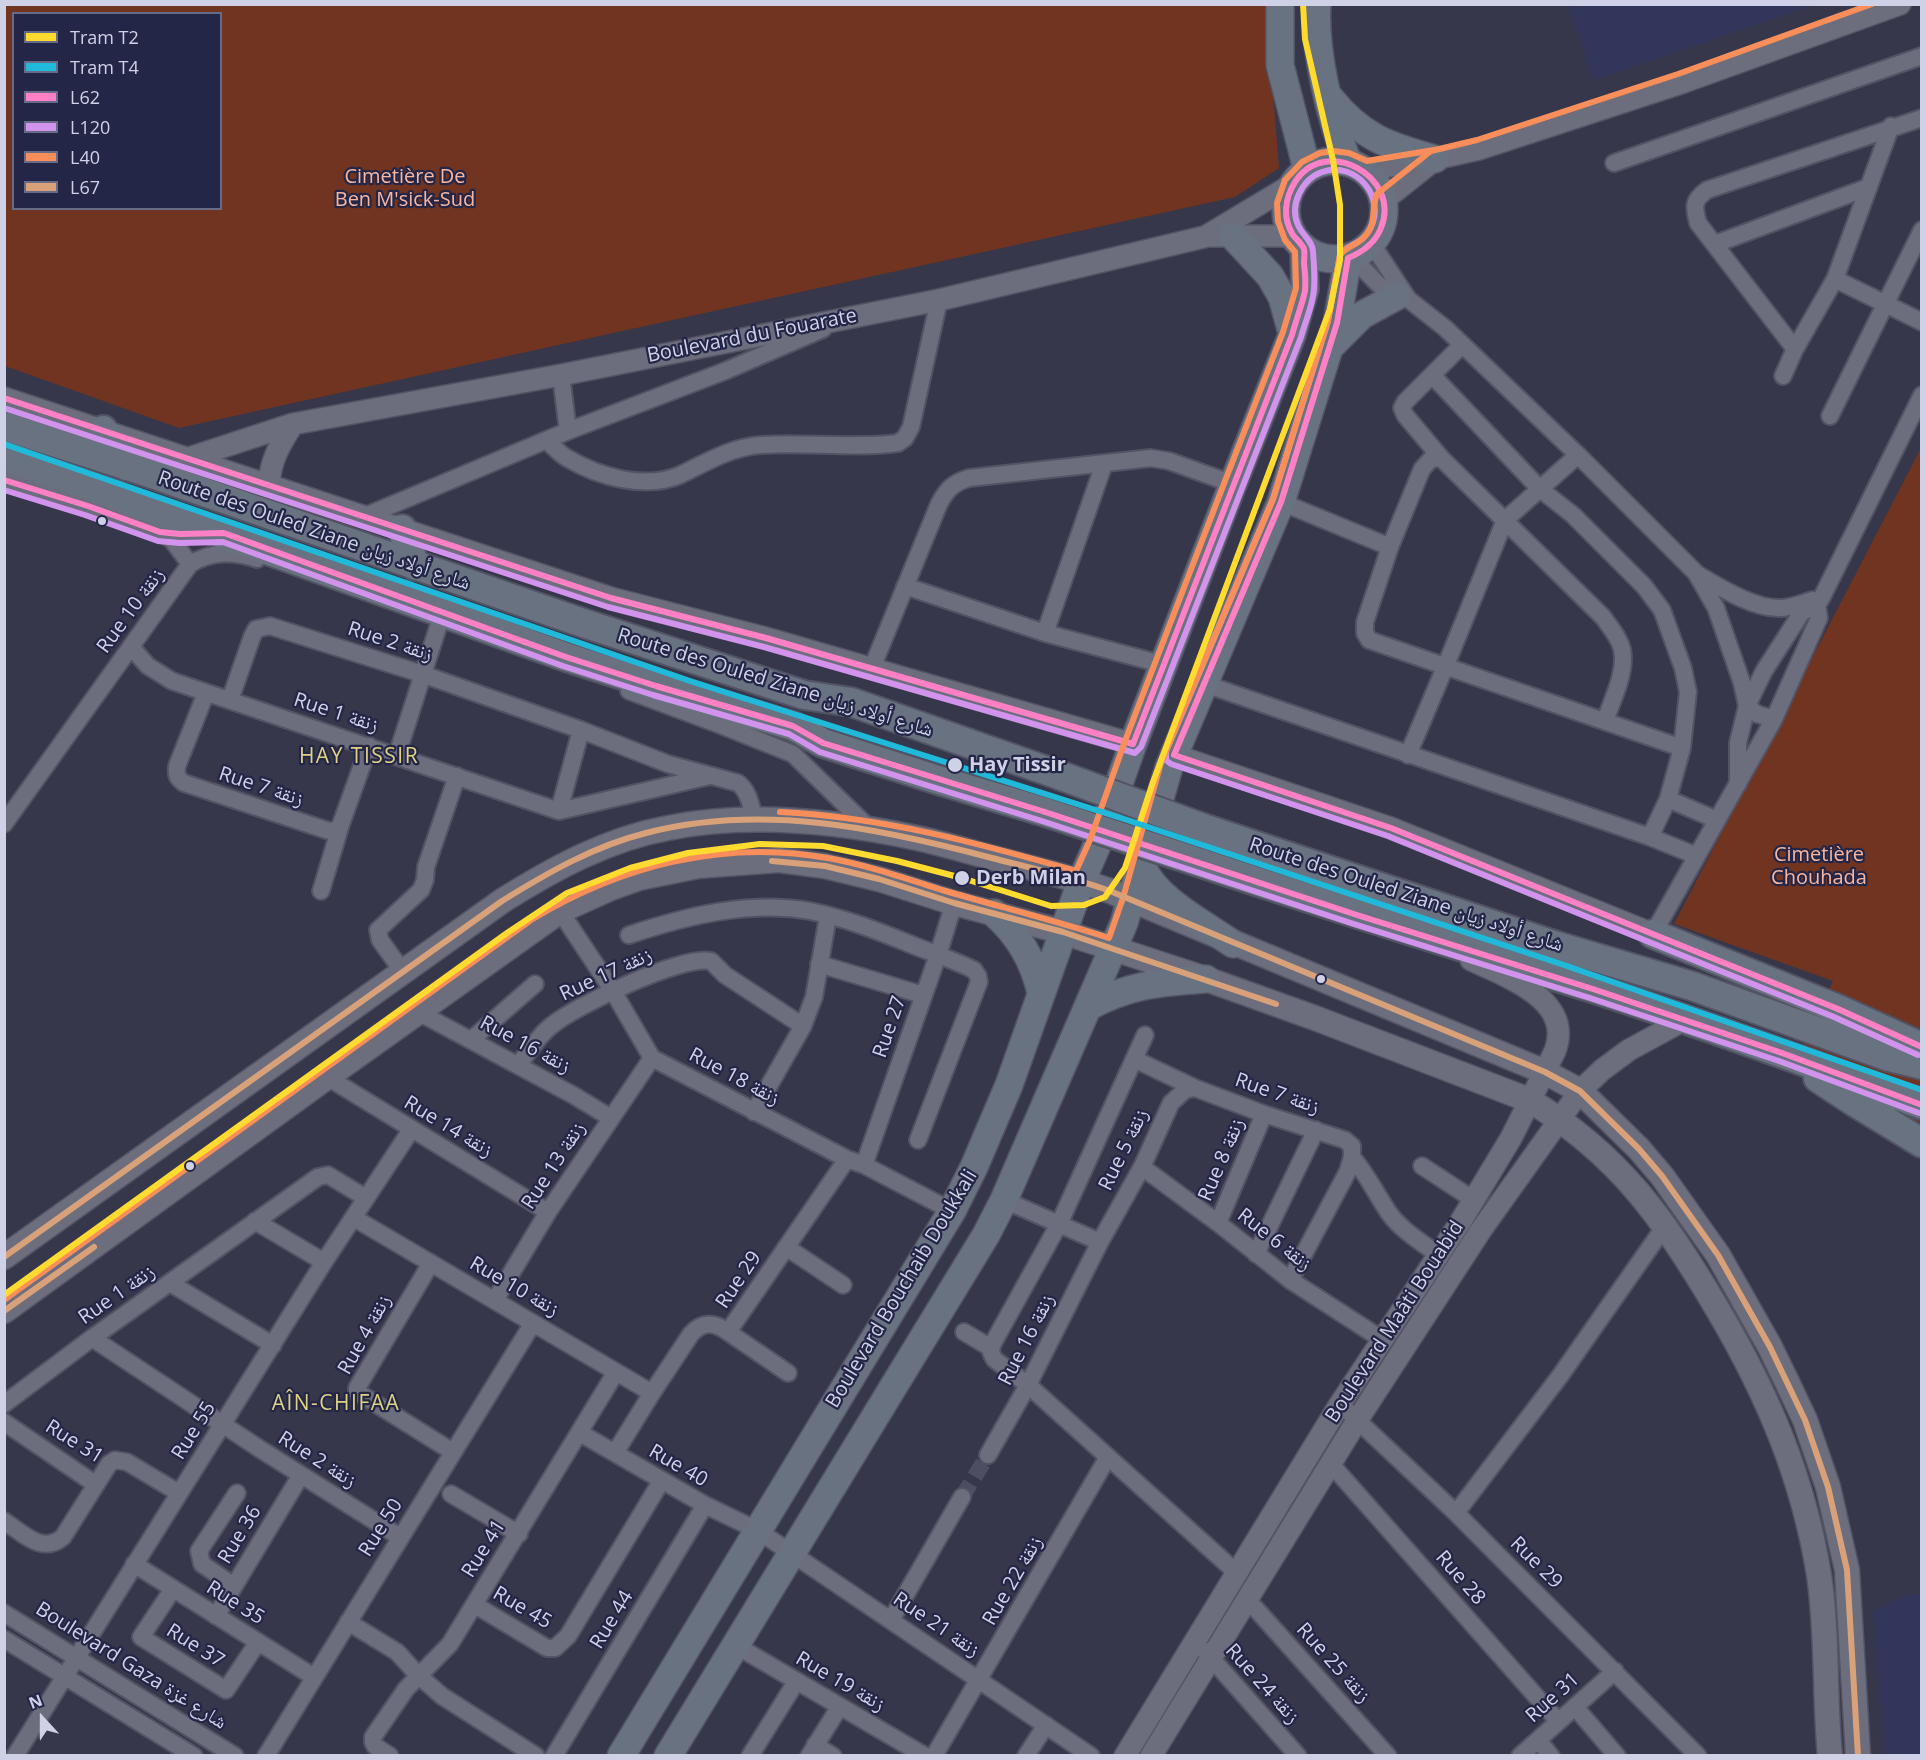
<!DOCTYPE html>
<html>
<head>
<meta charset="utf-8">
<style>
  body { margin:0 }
  #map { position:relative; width:1926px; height:1760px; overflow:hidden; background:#36374a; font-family:"Open Sans",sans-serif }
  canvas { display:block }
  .frame { position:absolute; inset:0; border:6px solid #cfd2e7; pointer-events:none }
  .legend { position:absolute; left:12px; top:12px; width:210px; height:198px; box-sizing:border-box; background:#242647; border:2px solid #686b87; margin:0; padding:8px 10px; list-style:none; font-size:18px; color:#cfd2e7 }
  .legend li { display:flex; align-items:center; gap:12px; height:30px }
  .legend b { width:30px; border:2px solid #686b87 }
  .north { position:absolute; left:12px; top:1688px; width:60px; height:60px; -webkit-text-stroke:4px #242647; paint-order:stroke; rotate:339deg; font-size:16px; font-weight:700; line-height:24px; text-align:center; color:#cfd2e7 }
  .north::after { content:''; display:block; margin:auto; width:21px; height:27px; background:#cfd2e7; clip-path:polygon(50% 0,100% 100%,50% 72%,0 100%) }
</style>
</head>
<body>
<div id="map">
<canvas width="1926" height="1760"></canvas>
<div class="frame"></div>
<ul class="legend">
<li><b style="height:8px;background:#ffdb2f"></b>Tram T2</li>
<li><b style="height:8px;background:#20b9da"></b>Tram T4</li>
<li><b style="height:8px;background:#ff80c5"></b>L62</li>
<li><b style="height:8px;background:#d193ec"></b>L120</li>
<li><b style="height:8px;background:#fa8e5a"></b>L40</li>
<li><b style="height:8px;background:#d9a179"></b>L67</li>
</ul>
<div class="north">N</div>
</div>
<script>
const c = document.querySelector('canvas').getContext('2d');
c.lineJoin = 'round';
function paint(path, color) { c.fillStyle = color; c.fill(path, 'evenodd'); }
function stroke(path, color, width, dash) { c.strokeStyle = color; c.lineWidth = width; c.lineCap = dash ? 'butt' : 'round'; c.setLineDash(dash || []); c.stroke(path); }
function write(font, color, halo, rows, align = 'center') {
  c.font = font + ' "Open Sans","Noto Naskh Arabic",sans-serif'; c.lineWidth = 4.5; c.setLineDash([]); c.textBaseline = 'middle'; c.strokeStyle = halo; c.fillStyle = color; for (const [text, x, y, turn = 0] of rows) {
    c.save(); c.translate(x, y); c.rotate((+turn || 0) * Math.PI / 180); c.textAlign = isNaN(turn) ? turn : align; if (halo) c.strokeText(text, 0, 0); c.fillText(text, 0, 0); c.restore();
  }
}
paint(new Path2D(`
  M1568,5V4L1814,5L1594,80Z
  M1921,1593V1755H1884L1874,1611L1903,1597Z`), '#33365b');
paint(new Path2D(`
  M5,5H1266L1279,168L1235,197L179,428L5,366ZM14,14H220V208H14Z
  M1921,448V1137L1796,1060L1833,981L1674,924Z`), '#713420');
stroke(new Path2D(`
  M962,1497L988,1455`), '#4d4e62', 16, [16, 8]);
const minor = new Path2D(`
  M1614,163L1922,56
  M1372,244L1408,299
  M1715,244L1869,187
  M1352,257L1379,285L1397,296L1408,299L1445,328L1578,455L1696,573L1716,608L1742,683L1747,706L1757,714L1774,719
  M1835,279L1922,322
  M1462,345L1405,402L1402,408L1405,415L1441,458L1603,617C1610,627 1619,637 1622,649C1627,672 1612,700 1605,721
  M1795,349L1698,223C1694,207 1692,201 1707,190L1922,118
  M561,375L568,431
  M1432,375L1540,489L1573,515L1644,586L1662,610L1683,668L1688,692L1682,748L1668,799L1650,837
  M1783,376L1795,349L1835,279L1891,126
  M1830,416L1922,230
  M546,440C553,446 560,454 567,458C599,477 645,490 680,475C707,462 731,447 761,445C806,442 855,449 898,443L905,438L911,427L939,300
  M1441,458L1431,459L1422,469L1390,547L1365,622V633L1369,640L1682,748
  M1104,464L1045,633L1165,665
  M1281,502L1390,547
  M363,517L568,431L725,371L823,329
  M160,532L172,540L190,564
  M1697,574C1719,587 1754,609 1780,608C1791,608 1802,603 1813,600
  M905,586L1045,633
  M131,647L148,666L172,681L559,811L581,730
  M872,668L939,504C947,489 953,483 969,478L1151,458L1169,461L1233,484
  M1205,684L1650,837L1697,856
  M629,691L723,726L793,754L870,829
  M206,693L177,766C176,775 177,778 184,783L326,830C333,832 337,831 341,824
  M230,700L252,637L256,629L270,626L422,674L581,730L668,764L738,783C749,791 751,807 755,820
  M397,755L439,624
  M1408,755L1446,665L1505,520L1578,455
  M1738,784V743L1747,706L1764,671L1802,612L1817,605L1822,597L1922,395
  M1668,799L1717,820
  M559,811L710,776
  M4,824L190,564C212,551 233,551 257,559
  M321,891L341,824L369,746
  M560,911L613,991L652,1058L847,1159L864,1165L952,1211
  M1653,934L1774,719L1819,618L1817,605
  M629,935C686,916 750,900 810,911C845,918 878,931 910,944C932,953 954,960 974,970L978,976L979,982L918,1140
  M819,964L923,995
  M403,972L380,940L378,930L421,890L425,880L426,867L457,776
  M418,1012L573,1095L611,1118
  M1145,1035L1059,1224L992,1345L991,1352L994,1359L1028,1385L1237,1573
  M471,1040L535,984
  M1134,1059L1195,1088L1264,1114L1345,1140L1352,1146V1157L1348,1171L1290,1280
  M518,1065C528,1053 538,1036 551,1026C575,1006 681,955 711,961L725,975L803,1026
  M327,1077L548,1212
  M754,1112L803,1026L814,997L828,916
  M1352,1157C1367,1174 1376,1194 1389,1213C1401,1230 1422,1243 1439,1255
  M864,1165L938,955L954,903
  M1422,1166L1474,1200
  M1142,1167L1218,1223L1290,1280L1383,1340
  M1004,1200L1100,1242
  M354,1218L652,1393
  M255,1221L324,1262
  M1218,1223L1264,1114
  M786,1247L843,1285
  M1256,1254L1316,1130
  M431,1263L357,1388V1392L453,1452
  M170,1283L273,1345
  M495,1300L548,1212L652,1058
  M728,1332L788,1373
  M964,1332L991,1348
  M92,1338L260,1449L400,1537
  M4,1404L92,1338L318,1177L328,1175L366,1198
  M1340,1404L1456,1513L1698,1756
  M4,1422L95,1484
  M580,1433L705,1505L757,1530L1091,1756
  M615,1453L652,1393L691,1334C703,1321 714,1322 728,1332L847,1159
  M988,1455L1028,1385L1100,1242L1142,1167L1171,1103L1185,1090L1195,1088
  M1330,1463L1558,1721
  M451,1494L519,1534
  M1456,1513L1560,1376L1665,1226
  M4,1521C23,1533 42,1555 63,1537L109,1464L115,1460L127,1462L179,1493
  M134,1564L314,1677
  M234,1586L202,1564L199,1551L237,1493
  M173,1589L141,1637L226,1690L258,1642
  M1247,1599L1388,1756
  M475,1605L547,1648H555L568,1636L662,1480
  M4,1613L235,1756
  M216,1616L301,1475
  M891,1620L962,1497
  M348,1622L397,1652L418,1675L442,1696L536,1756
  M4,1639L194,1756
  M735,1645L925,1756
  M1205,1651L1298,1756
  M1575,1707L1617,1756
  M1538,1740L1551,1756
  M815,1745L833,1756
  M15,1756L324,1262L411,1130
  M266,1756L533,1323
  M390,1756L375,1746L373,1742V1737L406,1689L450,1644L616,1372
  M554,1756L705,1505
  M750,1756L796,1682
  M809,1756L840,1706
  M934,1756L1108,1457
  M1026,1756L1046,1725
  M1520,1756L1615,1671`);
const tertiary = new Path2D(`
  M1366,170L1435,159L1479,149L1681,83L1900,4
  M1384,200L1433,161
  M1208,235L1293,184
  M4,398L611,598L766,638L1133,744
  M189,458L293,424L561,375L939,300L1208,236H1293
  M4,480L88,506L160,532L180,534L205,533
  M269,485C270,461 280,444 293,424
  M1174,755L1391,828L1653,934
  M1125,1756L1340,1404L1461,1221L1511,1138L1555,1051C1574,1000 1507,977 1471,960
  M1151,1756L1358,1419L1481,1230L1580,1091L1602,1070L1629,1050L1684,1020`);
const secondary = new Path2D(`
  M4,1257L502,901C553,869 607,839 668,828C748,812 837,821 917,838C945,844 973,853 1001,860C1037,870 1075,878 1110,891L1545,1072L1580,1091L1639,1149L1662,1176L1718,1255L1770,1347L1787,1382L1805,1420L1828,1487L1847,1570L1858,1756
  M4,1311L327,1077L560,911L611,888L639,878L698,866L779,860L825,866L879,879L954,903L1063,932L1206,979L1315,1018L1529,1100C1619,1154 1666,1221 1718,1310C1768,1395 1803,1477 1819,1575C1828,1635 1824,1695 1830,1756`);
const primary = new Path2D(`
  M1280,4V65L1307,169
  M1317,4C1314,52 1330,118 1348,162
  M1330,98C1361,137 1388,146 1435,159
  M1286 210a49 49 0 1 1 98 0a49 49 0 1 1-98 0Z
  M1233,236L1270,276L1282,297L1292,333
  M1332,345L1362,315L1397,296
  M1142,866C1155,899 1203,923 1233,944
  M994,913C1019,935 1034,961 1041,993
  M1088,1007C1128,985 1160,982 1206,979
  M621,1756L952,1211L974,1167L1009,1085L1081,882L1098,843L1133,744L1233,484L1292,335L1305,289L1304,249
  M668,1756L986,1235L1004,1200L1124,923L1169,767L1281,502L1337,323L1348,258`);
const trunk = new Path2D(`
  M4,426L143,471L583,623L804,695L851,702L1059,775
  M103,430L126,466
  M4,456L566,657L656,686L793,726L823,743L938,780L1045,812
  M402,529L415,566
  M1203,828L1557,946L1692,986L1889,1057L1922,1065
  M1189,859C1323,904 1457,945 1592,988C1703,1024 1812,1064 1922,1105
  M1653,934L1838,1009L1922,1047
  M1818,1078L1853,1101L1922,1143`);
stroke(minor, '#525364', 20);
stroke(tertiary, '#525364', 24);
stroke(secondary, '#525364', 27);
stroke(primary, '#525364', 30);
stroke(trunk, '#525364', 32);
stroke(minor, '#6c6e7d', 16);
stroke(tertiary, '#6c6e7d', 21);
stroke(secondary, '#6c6e7d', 24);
stroke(primary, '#697280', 27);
stroke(trunk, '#687280', 28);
const trunkBridge = new Path2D(`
  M1059,775L1203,828
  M1045,812L1189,859`);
stroke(trunkBridge, '#525364', 32, []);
stroke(trunkBridge, '#687280', 28);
stroke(new Path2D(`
  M4,398L611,598L766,638L1133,744L1292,335C1296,320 1302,305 1305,291C1306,282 1305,272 1304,263C1304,259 1305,253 1304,249C1302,244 1296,239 1293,235C1282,218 1285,198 1295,182C1325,135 1402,176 1381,228C1375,243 1363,252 1348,258L1337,323L1281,502L1174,755L1391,828L1838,1009L1922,1047
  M4,480L88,506L160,532L180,534L224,533L566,657L656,686L793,726L823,743L1045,812L1357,915L1593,989L1782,1053L1922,1105`), '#ff80c5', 6);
stroke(new Path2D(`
  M4,408L608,607L764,647L1135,753L1141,747L1301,337C1305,322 1313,305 1314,289C1315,277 1314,264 1313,252C1313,241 1302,235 1298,225C1289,205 1302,179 1322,172C1356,160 1387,198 1370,229C1362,245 1347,244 1340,255L1328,321L1273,499L1166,751V760L1171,764L1388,836L1834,1017L1918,1055
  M4,490L85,515L158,541L180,543L223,542L563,666L653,695L789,734L820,752L1042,821L1354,924L1590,998L1779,1061L1919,1113`), '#d193ec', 6);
stroke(new Path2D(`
  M780,812C882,817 978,843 1076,871L1090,840L1125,741L1225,481L1283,332L1296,288L1295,252L1285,240L1278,221L1277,203L1285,180L1302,162L1320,153L1333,151L1349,153L1367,161L1440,149
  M4,1300L531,920C620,866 723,839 828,858C867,865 904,878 942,890C997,906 1053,920 1109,938L1123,898L1161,763L1273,499L1328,321L1340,255C1346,246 1359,245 1366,235C1377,223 1371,208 1377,194L1431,151L1477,140L1678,74L1872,4`), '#fa8e5a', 6);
stroke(new Path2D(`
  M772,861L825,866L879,879L954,903L1063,932L1276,1004
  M4,1257L502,901C547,873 594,846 646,833C761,803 879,828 992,858C1031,868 1071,877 1110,891L1545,1072L1580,1091L1639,1149L1662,1176L1718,1255L1770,1347L1805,1420L1828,1487L1847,1570L1858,1756
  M4,1311L94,1247`), '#d9a179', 6);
stroke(new Path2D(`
  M4,1295L507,933L567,893L630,868L688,853L760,844L823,846L897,861L962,878L1051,906L1084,905L1105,897L1125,868L1153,782L1330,309L1340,260V205L1333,160L1305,39L1303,4`), '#ffdb2f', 6);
stroke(new Path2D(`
  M4,444L690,681L1121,818L1567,966L1922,1090`), '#20b9da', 6);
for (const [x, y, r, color] of [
  [102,521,5,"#cfd2e7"],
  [955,765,8,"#cfd2e7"],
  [962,878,8,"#cfd2e7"],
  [1321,979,5,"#cfd2e7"],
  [190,1166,5,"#cfd2e7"]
]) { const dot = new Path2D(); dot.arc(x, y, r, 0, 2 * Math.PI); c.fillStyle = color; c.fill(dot); stroke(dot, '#242647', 2); }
write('20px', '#f9b59e', '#242647', [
  ["Cimetière De",405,177],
  ["Ben M'sick-Sud",405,200],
  ["Cimetière",1819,855],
  ["Chouhada",1819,878]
]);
write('20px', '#cfd2e7', '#242647', [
  ["Boulevard du Fouarate",752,336,-11],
  ["Route des Ouled Ziane شارع أولاد زيان",314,531,19],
  ["Rue 10 زنقة",131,611,-54],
  ["Rue 2 زنقة",390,642,18],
  ["Route des Ouled Ziane شارع أولاد زيان",775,683,17],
  ["Rue 1 زنقة",336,713,18],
  ["Rue 7 زنقة",261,787,18],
  ["Route des Ouled Ziane شارع أولاد زيان",1406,895,18],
  ["Rue 17 زنقة",606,975,-25],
  ["Rue 27",890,1027,-71],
  ["Rue 16 زنقة",525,1045,28],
  ["Rue 18 زنقة",734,1077,28],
  ["Rue 7 زنقة",1277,1094,19],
  ["Rue 14 زنقة",448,1127,31],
  ["Rue 5 زنقة",1124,1150,-64],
  ["Rue 8 زنقة",1222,1160,-67],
  ["Rue 13 زنقة",554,1166,-57],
  ["Rue 6 زنقة",1274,1240,38],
  ["Rue 29",739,1280,-56],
  ["Rue 10 زنقة",514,1287,30],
  ["Boulevard Bouchaib Doukkali",902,1289,-59],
  ["Rue 1 زنقة",117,1295,-35],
  ["Boulevard Maâti Bouabid",1395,1322,-57],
  ["Rue 4 زنقة",365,1335,-61],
  ["Rue 16 زنقة",1027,1340,-63],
  ["Rue 55",194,1431,-58],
  ["Rue 31",74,1442,32],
  ["Rue 2 زنقة",317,1460,32],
  ["Rue 40",678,1466,30],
  ["Rue 50",381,1528,-58],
  ["Rue 36",240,1535,-59],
  ["Rue 41",484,1549,-58],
  ["Rue 29",1536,1563,45],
  ["Rue 28",1460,1578,49],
  ["Rue 22 زنقة",1013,1581,-60],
  ["Rue 35",235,1603,32],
  ["Rue 45",522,1608,30],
  ["Rue 44",612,1620,-59],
  ["Rue 21 زنقة",936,1625,34],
  ["Rue 37",195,1646,32],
  ["Rue 25 زنقة",1333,1663,48],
  ["Boulevard Gaza شارع غزة",131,1666,32],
  ["Rue 19 زنقة",840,1682,30],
  ["Rue 24 زنقة",1262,1684,48],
  ["Rue 31",1553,1698,-42]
]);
write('bold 20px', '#cfd2e7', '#242647', [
  ["Hay Tissir",969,765],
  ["Derb Milan",976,878]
], 'left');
c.letterSpacing = '1.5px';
write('21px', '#dfd182', '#242647', [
  ["HAY TISSIR",359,757],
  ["AÎN-CHIFAA",336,1404]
]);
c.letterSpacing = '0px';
</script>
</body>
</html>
